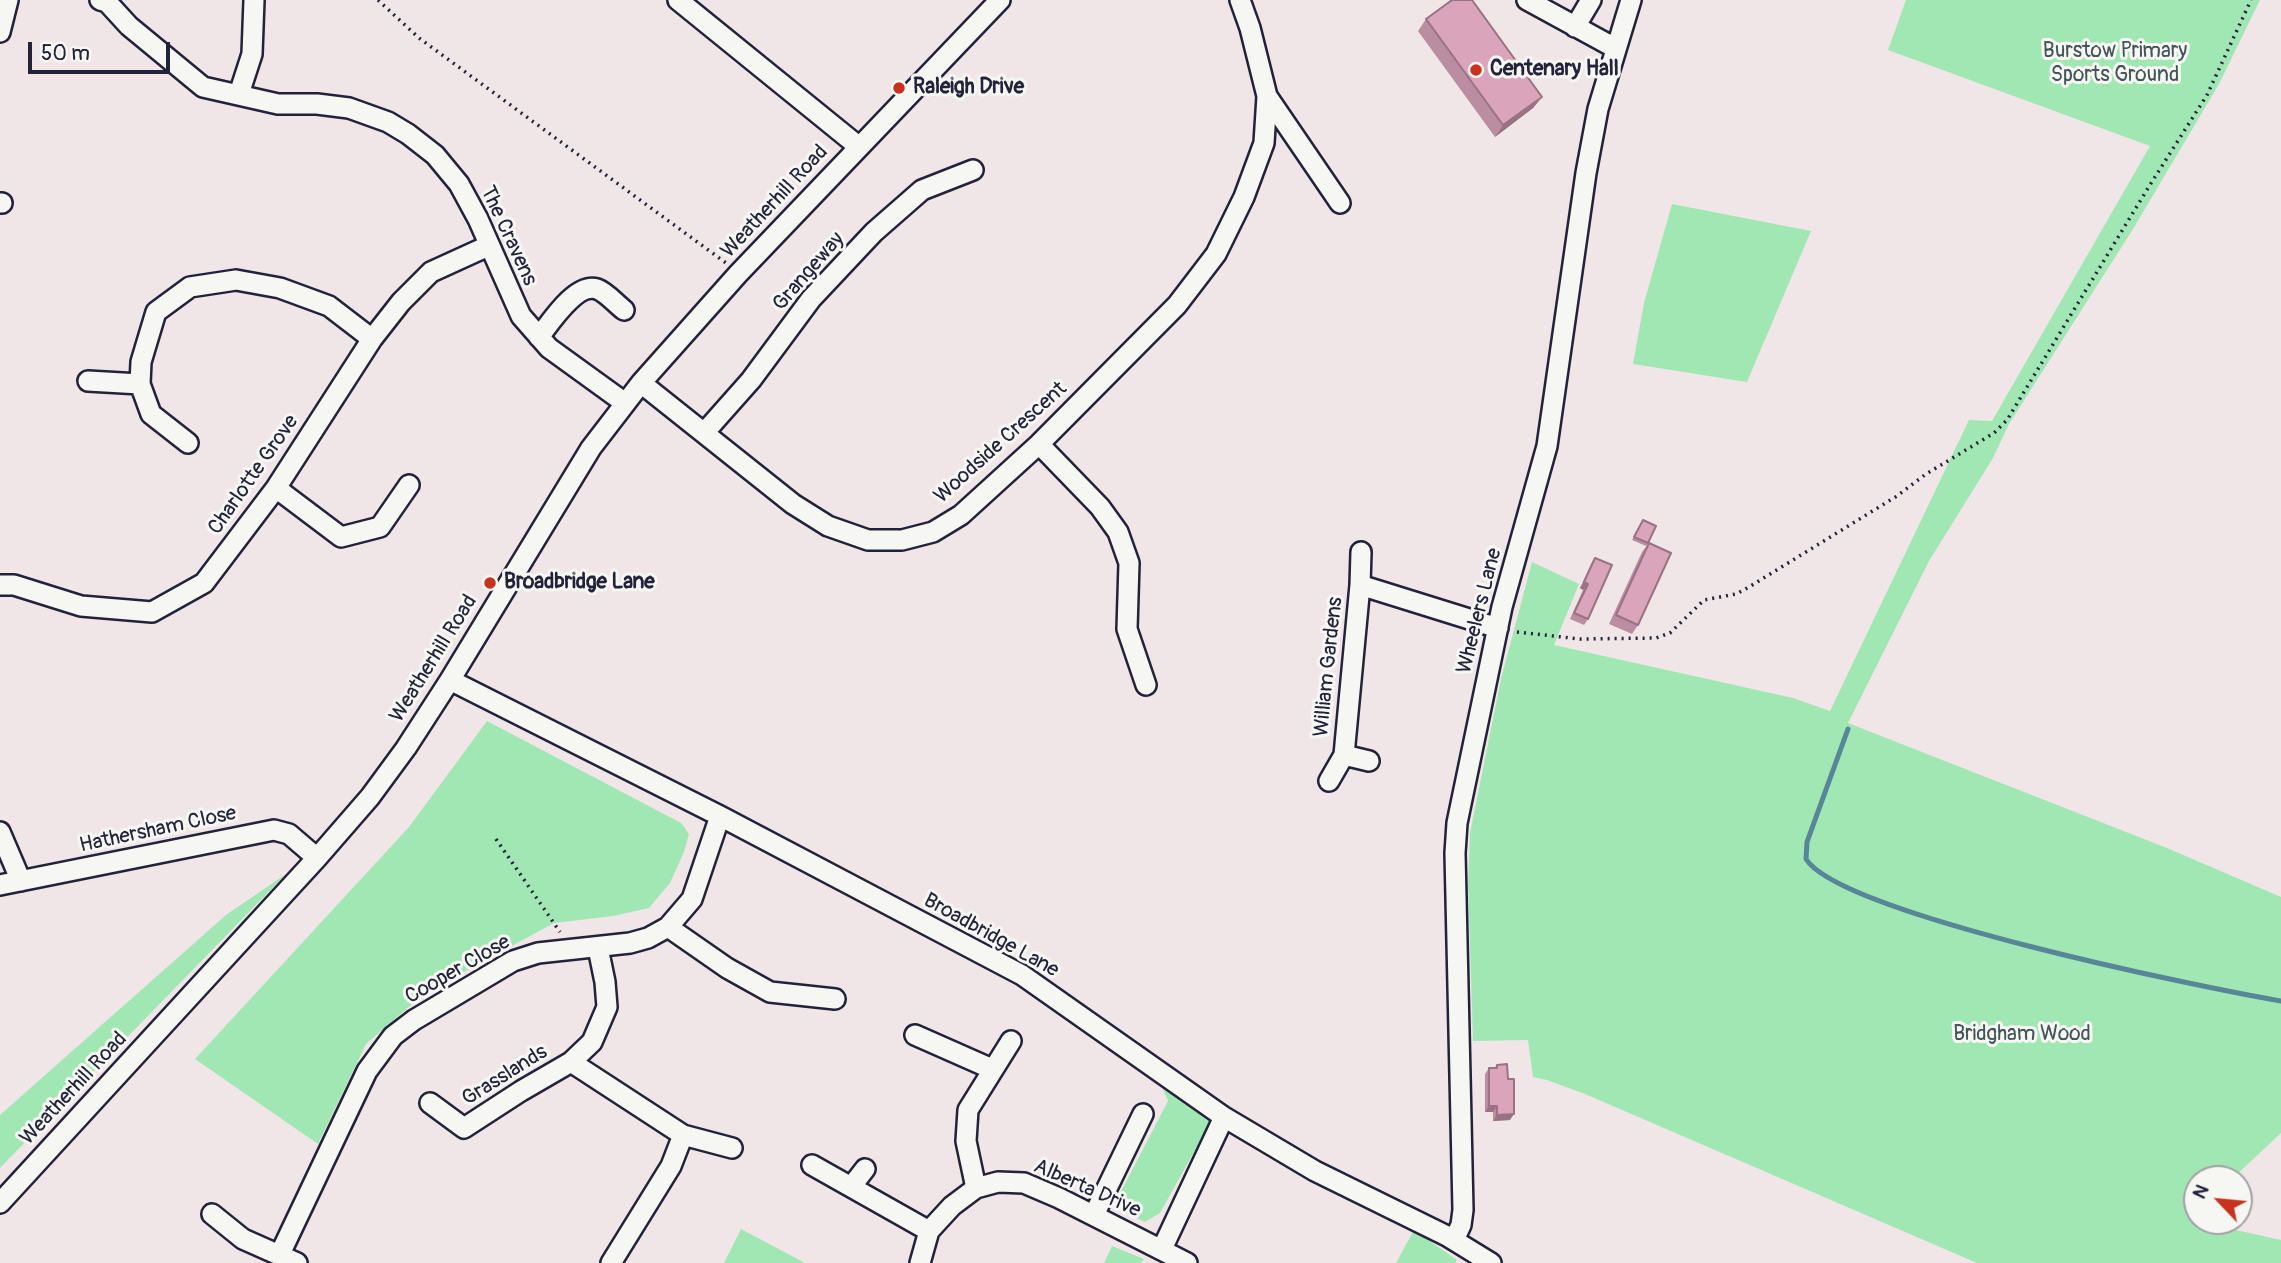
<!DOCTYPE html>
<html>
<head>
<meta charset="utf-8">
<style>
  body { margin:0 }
  #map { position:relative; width:2281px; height:1263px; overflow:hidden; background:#f0e6e7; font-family:Pangolin,sans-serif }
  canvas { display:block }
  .north { position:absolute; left:2183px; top:1165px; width:70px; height:70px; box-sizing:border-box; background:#f6f6f2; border:2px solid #a1a1a9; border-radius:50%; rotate:296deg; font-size:19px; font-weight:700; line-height:28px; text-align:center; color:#22223b }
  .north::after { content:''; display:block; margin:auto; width:24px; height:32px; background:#c8321e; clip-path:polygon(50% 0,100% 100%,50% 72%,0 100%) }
  .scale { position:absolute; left:28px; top:42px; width:142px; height:32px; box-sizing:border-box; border:4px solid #22223b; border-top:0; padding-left:9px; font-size:21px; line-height:24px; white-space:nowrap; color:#22223b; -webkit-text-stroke:5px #f6f6f2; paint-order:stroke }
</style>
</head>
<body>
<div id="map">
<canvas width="2281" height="1263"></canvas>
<div class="north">N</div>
<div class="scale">50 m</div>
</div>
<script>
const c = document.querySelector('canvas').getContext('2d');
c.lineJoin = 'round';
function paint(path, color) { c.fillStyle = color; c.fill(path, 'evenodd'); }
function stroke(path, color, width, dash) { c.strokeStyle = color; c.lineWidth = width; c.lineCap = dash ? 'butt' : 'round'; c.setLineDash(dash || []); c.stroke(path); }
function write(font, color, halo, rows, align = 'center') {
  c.font = font + ' Pangolin,sans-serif'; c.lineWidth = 6; c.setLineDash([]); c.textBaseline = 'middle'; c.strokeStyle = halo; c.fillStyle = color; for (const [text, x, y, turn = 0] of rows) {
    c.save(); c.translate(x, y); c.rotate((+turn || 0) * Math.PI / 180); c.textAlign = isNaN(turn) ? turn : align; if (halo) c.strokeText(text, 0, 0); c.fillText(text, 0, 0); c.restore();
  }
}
paint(new Path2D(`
  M1906,0H2260L2219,84L2133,229L2009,424L1993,458L1929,561L1848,723L2167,848L2281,897V1133L2232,1179H2197V1221H2210L2209,1224L2281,1240V1263H1977L1585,1094L1547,1080L1533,1077L1528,1040L1473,1041L1468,883L1470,833L1501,679L1532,562L1579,584L1554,645L1793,698L1830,711L1969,420L1992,421L2150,146L1888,50Z
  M1672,204L1811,231L1747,382L1633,364L1644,303Z
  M487,721L681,823L689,834L684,852L670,883L649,908L613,916L554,923L425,993L366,1044L318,1144L195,1059L409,827Z
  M286,874L0,1168V1115L226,915Z
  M1154,1068L1213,1118L1160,1213L1145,1222L1113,1207L1168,1101Z
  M741,1229L805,1263H724Z
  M1414,1230L1457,1260L1455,1263H1396Z
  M1112,1246L1144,1259L1141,1263H1104Z`), '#a1e7b3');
stroke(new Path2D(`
  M1848,729L1807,842L1806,859C1840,914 2204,988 2281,1001`), '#568697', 5);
const minor = new Path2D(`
  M100,0L107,2L129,26L203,87L278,104H317L349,108L388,122L408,134L435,155L459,184L478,219L521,316L549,348L625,403
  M678,0L858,146
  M1527,0L1615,48
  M1575,27L1591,0
  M0,32L8,0
  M239,94L252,54L254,0
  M1267,96L1340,203
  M0,203H2
  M539,337C550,323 576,282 597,289C606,292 616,304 624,310
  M88,381L140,384
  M641,383L793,504L828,526L868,540H902L933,532L961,515L1039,444L1177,305L1216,254L1244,197L1264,143L1267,96L1250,28L1240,0
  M704,433L751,380L811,299L874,232L922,190L973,170
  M188,443L151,414L140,384L141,362L156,312L190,287L236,280L280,288L329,306L372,339
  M1039,444L1100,507L1118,532L1129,563L1127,629L1146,685
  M276,488L341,537L380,527L409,485
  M0,585H14L81,606L152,612L204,583L276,488L372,339L401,302L431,272L488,246
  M1360,585L1361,552
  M450,680L720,816L1022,975L1224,1117L1315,1171L1447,1236L1491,1263
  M1369,761L1344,755L1360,585L1498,628
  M1329,781L1344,755
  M0,832L21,881
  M0,885L274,830L289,834L317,858
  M668,927L727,968L770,992L835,999
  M915,1035L992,1069
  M571,1062L683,1135L732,1148
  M430,1103L464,1128L521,1091L571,1062L592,1042L607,1007L605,982L598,948
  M812,1165L929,1231
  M851,1187L865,1169
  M976,1188L966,1141L968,1110L1011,1041
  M0,1203L317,858L370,797L406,748L450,680L591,448L641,383L738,274L1000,0
  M212,1214L243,1239L297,1263
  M1094,1215L1143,1114
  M1454,1240L1461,1225L1463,1210L1455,853L1457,823L1502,607L1547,446L1586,173L1598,109L1631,0
  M1162,1249L1224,1117
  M280,1254L367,1071L393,1036L414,1020L513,961L538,953L630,943L648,938L668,927L692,899L720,816
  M611,1263L671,1166L683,1135
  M920,1263L929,1231L952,1206L976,1188L998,1182L1024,1183L1059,1198L1187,1263`);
stroke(minor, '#22223b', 24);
stroke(new Path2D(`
  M378,0L419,38L726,263
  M1517,632L1580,639L1656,638L1670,633L1704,600L1736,594L1749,587L1897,496L1926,474L1994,433L2007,420L2148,188L2207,95L2251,0
  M496,839L560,932`), '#22223b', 3.5, [2, 5]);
stroke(minor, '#f6f6f2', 19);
paint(new Path2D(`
  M1426,19L1542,97L1533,108L1495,137L1418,31Z
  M1643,520L1648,543L1646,546L1632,540Z
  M1649,543L1638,625L1632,634L1609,624L1642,552Z
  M1595,558L1588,619L1584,625L1570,619L1583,590L1580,588L1591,564Z
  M1497,1065L1510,1120L1493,1121V1112H1485V1074L1489,1068H1494Z`), '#bb8da1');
paint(new Path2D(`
  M1542,97L1533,108L1495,137L1503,125Z
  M1584,582L1588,584L1583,590L1580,588Z
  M1489,1106H1497L1493,1112H1485Z
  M1514,1114L1510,1120L1493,1121L1497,1115Z`), '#997383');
const building = new Path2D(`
  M1452,0H1472L1542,97L1503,125L1426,19Z
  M1643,520L1656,526L1648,543L1634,537Z
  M1649,543L1671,553L1638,625L1616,615Z
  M1595,558L1612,565L1588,619L1574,613L1588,584L1584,582Z
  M1507,1064L1508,1079H1514V1114L1497,1115V1106H1489V1068H1497V1065Z`);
paint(building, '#daa4bb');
stroke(building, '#997383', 2);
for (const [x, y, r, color] of [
  [1476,70,7,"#c8321e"],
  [899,88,7,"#c8321e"],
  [490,583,7,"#c8321e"]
]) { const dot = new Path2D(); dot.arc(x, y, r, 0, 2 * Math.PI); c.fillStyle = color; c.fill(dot); stroke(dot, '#f6f6f2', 2.5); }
write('21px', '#425359', '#f6f6f2', [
  ["Burstow Primary",2115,52],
  ["Sports Ground",2115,76],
  ["Bridgham Wood",2022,1035]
]);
write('bold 21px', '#22223b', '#f6f6f2', [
  ["Centenary Hall",1490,70],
  ["Raleigh Drive",913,88],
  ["Broadbridge Lane",504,583]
], 'left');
write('21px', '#22223b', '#f6f6f2', [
  ["Weatherhill Road",775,202,-47],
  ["The Cravens",508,236,65],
  ["Grangeway",809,272,-49],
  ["Woodside Crescent",1001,443,-42],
  ["Charlotte Grove",254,475,-55],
  ["Wheelers Lane",1480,611,-76],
  ["Weatherhill Road",434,659,-58],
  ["William Gardens",1329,667,-84],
  ["Hathersham Close",158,830,-12],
  ["Broadbridge Lane",991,936,29],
  ["Cooper Close",458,970,-30],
  ["Grasslands",505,1076,-32],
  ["Weatherhill Road",74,1089,-47],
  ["Alberta Drive",1087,1189,24]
]);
</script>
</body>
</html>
